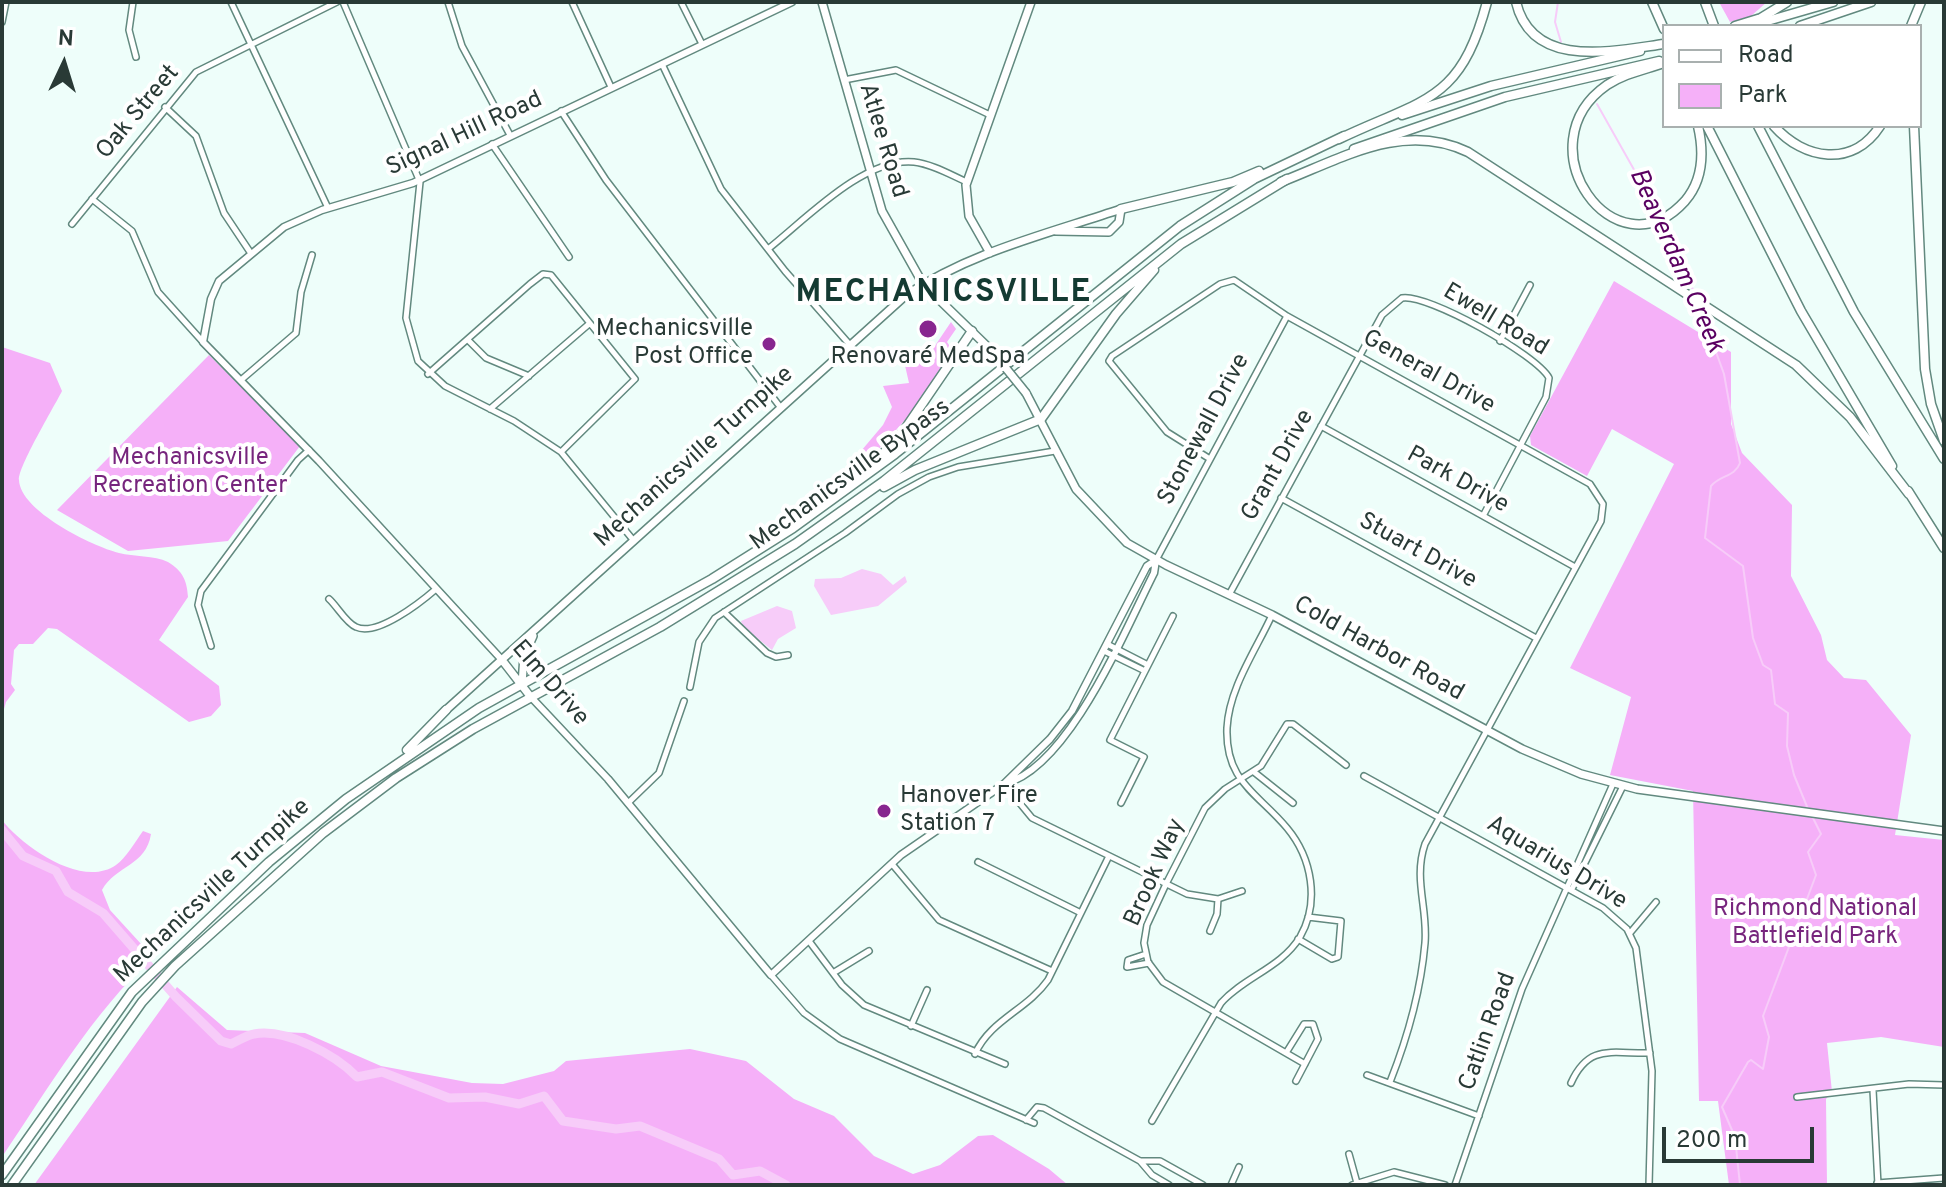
<!DOCTYPE html>
<html>
<head>
<meta charset="utf-8">
<style>
  body { margin:0 }
  #map { position:relative; width:1946px; height:1187px; overflow:hidden; background:#eefefa; font-family:Overpass,sans-serif }
  canvas { display:block }
  .frame { position:absolute; inset:0; border:4px solid #293a36; pointer-events:none }
  .legend { position:absolute; left:1662px; top:24px; width:260px; height:104px; box-sizing:border-box; background:#fff; border:2px solid #a9b0af; margin:0; padding:10px 14px; list-style:none; font-size:24px; color:#293a36 }
  .legend li { display:flex; align-items:center; gap:16px; height:40px }
  .legend b { width:40px; border:2px solid #a9b0af }
  .north { position:absolute; left:24px; top:24px; width:80px; height:80px; -webkit-text-stroke:6px #fff; paint-order:stroke; rotate:4deg; font-size:22px; font-weight:700; line-height:32px; text-align:center; color:#293a36 }
  .north::after { content:''; display:block; margin:auto; width:28px; height:36px; background:#293a36; clip-path:polygon(50% 0,100% 100%,50% 72%,0 100%) }
  .scale { position:absolute; left:1662px; top:1127px; width:152px; height:36px; box-sizing:border-box; border:4px solid #293a36; border-top:0; padding-left:10px; font-size:24px; line-height:28px; white-space:nowrap; color:#293a36; -webkit-text-stroke:6px #fff; paint-order:stroke }
</style>
</head>
<body>
<div id="map">
<canvas width="1946" height="1187"></canvas>
<div class="frame"></div>
<ul class="legend">
<li><b style="height:10px;background:#fff"></b>Road</li>
<li><b style="height:22px;background:#f5b0f8"></b>Park</li>
</ul>
<div class="north">N</div>
<div class="scale">200 m</div>
</div>
<script>
const c = document.querySelector('canvas').getContext('2d');
c.lineJoin = 'round';
function paint(path, color) { c.fillStyle = color; c.fill(path, 'evenodd'); }
function stroke(path, color, width, dash) { c.strokeStyle = color; c.lineWidth = width; c.lineCap = dash ? 'butt' : 'round'; c.setLineDash(dash || []); c.stroke(path); }
function write(font, color, halo, rows, align = 'center') {
  c.font = font + ' Overpass,sans-serif'; c.lineWidth = 8; c.setLineDash([]); c.textBaseline = 'middle'; c.strokeStyle = halo; c.fillStyle = color; for (const [text, x, y, turn = 0] of rows) {
    c.save(); c.translate(x, y); c.rotate((+turn || 0) * Math.PI / 180); c.textAlign = isNaN(turn) ? turn : align; if (halo) c.strokeText(text, 0, 0); c.fillText(text, 0, 0); c.restore();
  }
}
paint(new Path2D(`
  M1719,2H1767L1751,16L1730,22Z
  M1614,281L1731,352V424L1742,453L1792,505L1791,576L1821,635L1827,660L1844,678L1866,680L1911,735L1895,835L1944,840V1047L1881,1037L1827,1043L1832,1092L1826,1099L1827,1185H1729L1718,1101H1699L1693,791L1610,775L1631,697L1570,668L1674,464L1612,429L1587,476L1531,445L1530,436Z
  M951,322L956,329L947,342L953,351L914,410L868,461L859,460L856,457L883,425L892,407L883,386L909,383L901,348L908,347L924,362Z
  M2,347L50,363L62,391C54,407 18,467 19,480C20,511 92,546 119,553C134,557 154,555 168,562C183,571 187,581 188,597L159,640L219,686L221,705L211,716L189,722L57,629L48,628L33,644H19L14,650L11,684L15,690L6,702L2,716Z
  M209,355L300,446L228,541L128,551L57,510Z
  M2,820C22,846 82,889 116,865C126,858 135,842 143,831L151,834C146,866 116,865 102,890L110,910L153,957C92,1014 49,1087 2,1157Z
  M177,987L227,1030L305,1033L381,1066L472,1083L503,1084L554,1071L566,1061L690,1049L746,1061L794,1099L834,1116L874,1156L913,1174L940,1165L978,1136L993,1135L1049,1169L1068,1185H34Z`), '#f5b0f8');
paint(new Path2D(`
  M862,569L881,574L893,585L905,576L907,582L878,606L831,615L814,586L815,579L841,578Z
  M777,606L792,611L796,628L778,639L772,650L743,627L741,621Z`), '#f7ccf9');
stroke(new Path2D(`
  M1558,2L1555,22L1561,42
  M1597,104L1659,214
  M1661,220L1695,294
  M1700,308L1724,374L1740,463C1735,477 1720,475 1711,486L1705,538L1743,566L1753,638L1763,665L1771,670L1775,704L1788,713L1787,746L1794,775L1808,809
  M1740,1185L1735,1137L1722,1107L1748,1062L1751,1060L1763,1069L1769,1037L1763,1016L1816,875L1808,852L1821,834L1811,814`), '#f7ccf9', 2);
stroke(new Path2D(`
  M2,830L23,856L56,871L68,892L103,913L176,997L221,1041L231,1044C238,1041 247,1035 254,1034C286,1028 336,1055 357,1077L382,1072L449,1098L485,1097L519,1104L544,1096L563,1121L616,1129L640,1126L719,1159L733,1175L760,1171L786,1185`), '#f7ccf9', 9);
const minor = new Path2D(`
  M133,2L129,30L136,57
  M231,2L328,208
  M343,2L420,182L406,318L418,361L445,386L514,421L561,452L634,541
  M448,2L462,46L510,135
  M572,2L611,87
  M681,2L702,44
  M2,22L6,2
  M662,64L721,189L785,271L850,345
  M844,80L896,70L990,115
  M165,107L196,136L224,213L250,252
  M561,111L606,180L781,408
  M492,144L569,257
  M92,199L132,231L158,292L203,342
  M72,224L196,72L337,2
  M768,249C805,220 864,157 914,162C932,164 951,175 967,182
  M468,340L486,358L529,376
  M1500,341L1530,285
  M428,374L530,284L543,274L551,275L635,379L561,452
  M241,380L296,333L301,292L312,255
  M490,409L589,324
  M1321,426L1575,567
  M1210,459L1167,432L1109,361L1112,356L1220,284L1234,280L1287,316L1590,484L1603,504L1601,521L1425,844C1413,879 1428,908 1425,943C1421,989 1407,1039 1390,1082
  M1281,498L1536,638
  M1156,560L1287,316
  M1230,593L1382,315L1402,298C1427,293 1537,355 1549,378L1546,397L1483,516
  M329,599C337,606 346,623 356,627C377,637 421,602 436,589
  M724,612L767,653L776,657L788,655
  M1107,644L1148,665
  M211,646L198,605L201,591L298,460L309,450
  M1104,651L1145,671
  M690,687L699,642L715,618L845,533L898,494L929,477L958,467L1055,451
  M1254,772L1293,803
  M1364,776L1603,908L1627,929L1636,948L1652,1071L1649,1185
  M1004,784L1032,818L1187,894L1218,899L1242,891
  M628,803L659,773L684,701
  M1121,803L1144,757L1110,740L1173,616
  M978,862L1081,913
  M892,864L939,920L1052,971
  M1572,889L1623,786
  M1210,931L1217,914L1218,899
  M1630,933L1656,902
  M1298,939L1332,959L1338,957L1341,921L1308,917
  M809,941L842,985L864,1005L1005,1064
  M1146,954L1128,960L1127,967L1149,963
  M833,973L869,951
  M771,975L804,1013L840,1039L1034,1123
  M911,1026L927,990
  M1286,1053L1304,1024H1313L1318,1039L1296,1081
  M975,1054C990,1020 1027,1010 1048,980L1109,856
  M1305,1064L1163,982L1148,962L1144,943L1147,925L1166,884L1205,808L1225,789L1261,766L1287,724H1293L1346,765
  M1367,1075L1479,1116
  M1571,1083C1589,1043 1612,1054 1650,1053
  M1873,1090L1878,1185
  M1797,1097L1909,1084L1944,1085
  M1026,1120L1037,1107L1044,1108L1140,1161L1152,1175L1169,1185
  M1152,1121L1221,1003C1244,977 1281,968 1300,937C1320,902 1312,858 1287,828C1258,793 1225,782 1227,728C1229,688 1256,650 1272,615
  M1349,1154L1357,1183
  M1141,1161H1160L1203,1185
  M1877,1183L1944,1178
  M1231,1185L1239,1167
  M1352,1185L1394,1172L1445,1185
  M1455,1185L1522,989L1613,784`);
const tertiary = new Path2D(`
  M502,660L319,461L203,342L211,299L219,281L284,227L322,210L413,183L792,2
  M530,696L608,779L771,975L901,855L1004,784C1069,768 1125,630 1154,573L1156,560
  M1004,784L1050,739L1072,711L1147,566L1156,560`);
const secondary = new Path2D(`
  M822,2L882,211L923,284L992,351
  M990,253L969,216L966,185L1031,2
  M1026,393L1076,489L1127,543L1166,565L1272,615L1522,749L1581,774L1637,789L1944,831
  M502,660L530,696
  M522,684L524,656L533,636
  M446,710L905,296C970,252 1047,234 1121,209L1119,222L1109,232L1056,231`);
const trunk = new Path2D(`
  M1750,26L1833,2
  M1800,26L1871,2
  M1402,115L1491,86L1640,51
  M1354,149L1505,97L1659,61
  M1121,209L1233,182L1259,171
  M872,465L901,435L972,331
  M884,487L915,470L1041,419L1116,314L1154,270
  M407,750L446,710
  M2,1175L132,992L269,862L346,799L479,708L712,579L793,528L895,454L1180,226L1254,179L1344,136
  M12,1185L142,1002L175,966L323,833L396,778L473,729L660,627L795,544L884,481L1181,244L1287,179`);
const motorway = new Path2D(`
  M1516,2C1532,70 1613,51 1664,44
  M1652,2L1664,29
  M1705,2L1714,26
  M1735,26L1761,18L1787,2
  M1911,26L1921,2
  M1664,63C1644,70 1625,73 1607,85C1521,145 1615,278 1685,201C1703,180 1704,152 1698,126
  M1707,126L1801,311L1892,466
  M1758,126L1854,312L1944,459
  M1774,126C1804,160 1853,168 1880,126
  M1914,126L1925,369L1931,404L1944,441
  M1339,139C1425,98 1460,103 1487,2
  M1281,182C1343,158 1403,121 1468,152L1796,365L1850,417L1909,494
  M1908,491L1944,548`);
stroke(minor, '#62897f', 8);
stroke(tertiary, '#62897f', 9);
stroke(secondary, '#62897f', 10);
stroke(trunk, '#62897f', 11);
stroke(motorway, '#62897f', 11);
stroke(minor, '#fff', 5);
stroke(tertiary, '#fff', 6);
stroke(secondary, '#fff', 7);
stroke(trunk, '#fff', 8);
stroke(motorway, '#fff', 8);
const secondaryBridge = new Path2D(`
  M992,351L1026,393`);
stroke(secondaryBridge, '#62897f', 10, []);
stroke(secondaryBridge, '#fff', 7);
for (const [x, y, r, color] of [
  [928,329,10,"#88268f"],
  [769,344,8,"#88268f"],
  [884,811,8,"#88268f"]
]) { const dot = new Path2D(); dot.arc(x, y, r, 0, 2 * Math.PI); c.fillStyle = color; c.fill(dot); stroke(dot, '#fff', 3); }
write('24px', '#293a36', '#fff', [
  ["Oak Street",139,113,-50],
  ["Signal Hill Road",465,135,-25],
  ["Atlee Road",882,141,73],
  ["Ewell Road",1495,321,31],
  ["General Drive",1428,373,29],
  ["Stonewall Drive",1205,430,-62],
  ["Mechanicsville Turnpike",695,458,-42],
  ["Grant Drive",1279,466,-61],
  ["Mechanicsville Bypass",851,476,-36],
  ["Park Drive",1457,481,29],
  ["Stuart Drive",1417,552,29],
  ["Cold Harbor Road",1378,650,29],
  ["Elm Drive",549,684,49],
  ["Aquarius Drive",1556,864,31],
  ["Brook Way",1156,873,-66],
  ["Mechanicsville Turnpike",213,892,-43],
  ["Catlin Road",1489,1032,-70]
]);
write('24px', '#293a36', '#fff', [
  ["Mechanicsville",753,330],
  ["Post Office",753,358],
  ["Renovaré MedSpa",928,358,"center"],
  ["Hanover Fire",900,797,"left"],
  ["Station 7",900,825,"left"]
], 'right');
write('24px', '#77257d', '#fff', [
  ["Mechanicsville",190,459],
  ["Recreation Center",190,487],
  ["Richmond National",1815,910],
  ["Battlefield Park",1815,938]
]);
write('italic 26px', '#5a0061', '#fff', [
  ["Beaverdam Creek",1675,261,66]
]);
c.letterSpacing = '2px';
write('bold 32px', '#143a32', '#fff', [
  ["MECHANICSVILLE",944,295]
]);
c.letterSpacing = '0px';
</script>
</body>
</html>
